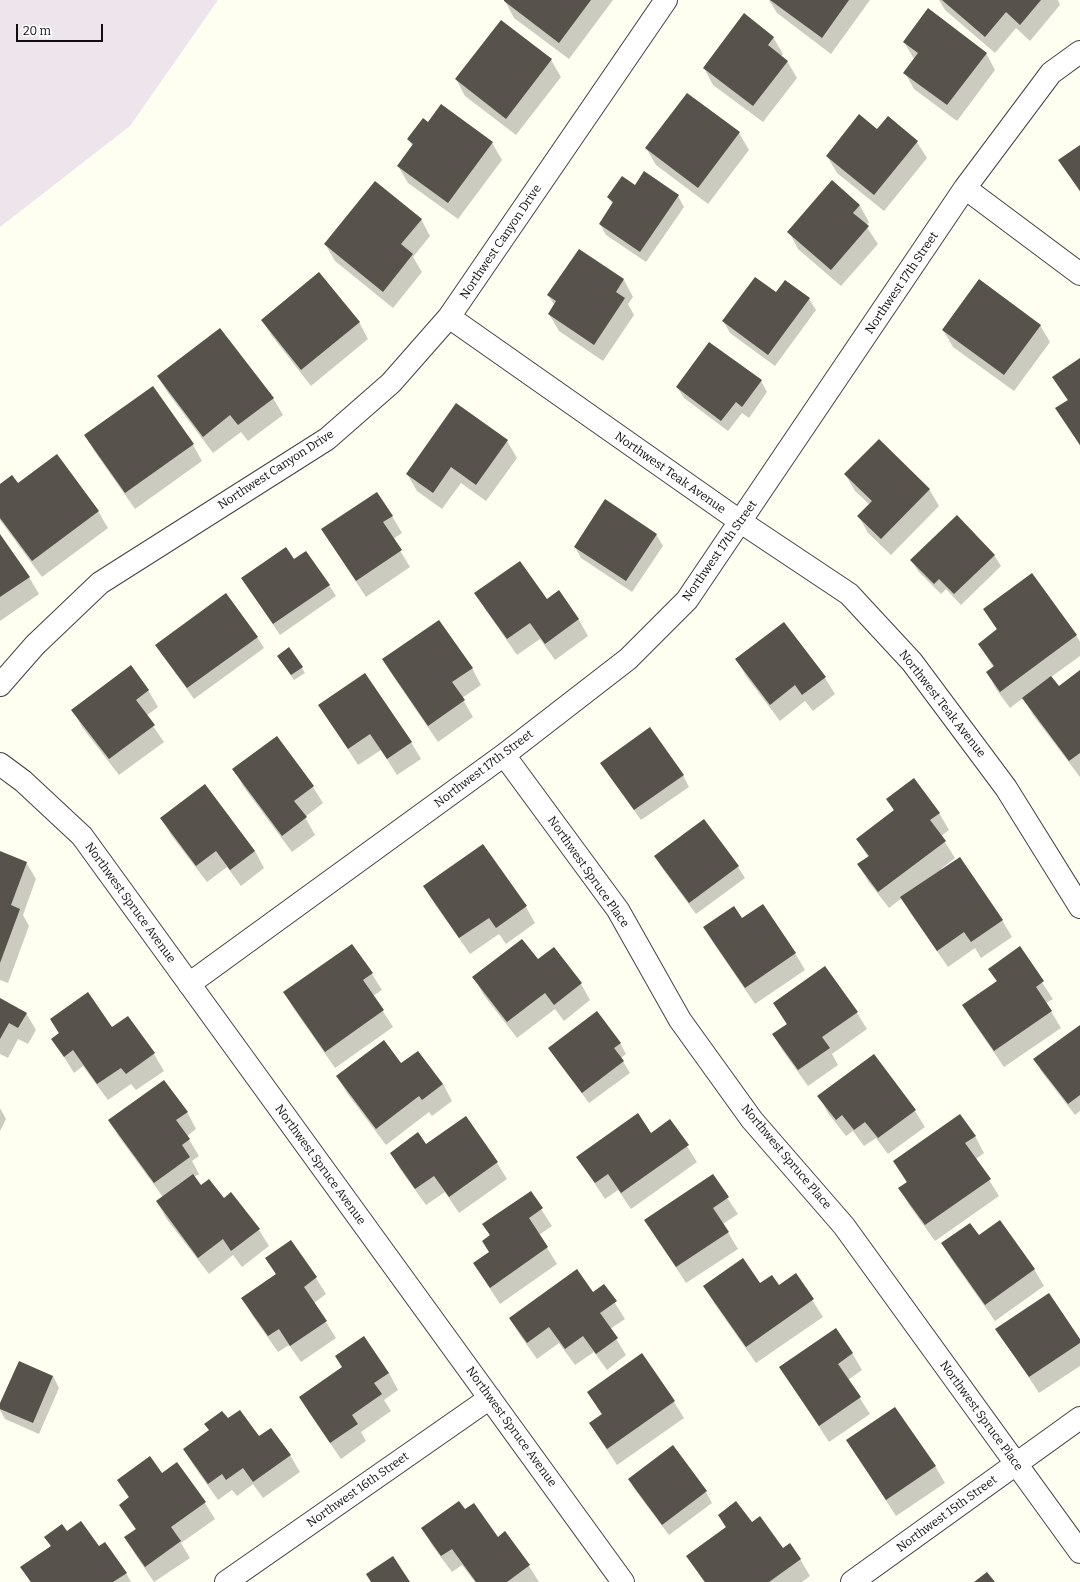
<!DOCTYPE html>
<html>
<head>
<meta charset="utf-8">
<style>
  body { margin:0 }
  #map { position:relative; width:1080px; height:1582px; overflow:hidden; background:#fefef1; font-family:Bitter,serif }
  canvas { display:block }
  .scale { position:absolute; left:16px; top:24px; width:87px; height:18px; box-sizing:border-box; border:2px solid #0f0f0f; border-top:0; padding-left:5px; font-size:12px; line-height:14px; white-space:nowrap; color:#0f0f0f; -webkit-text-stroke:3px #fff; paint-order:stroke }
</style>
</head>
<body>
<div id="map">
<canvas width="1080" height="1582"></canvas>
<div class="scale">20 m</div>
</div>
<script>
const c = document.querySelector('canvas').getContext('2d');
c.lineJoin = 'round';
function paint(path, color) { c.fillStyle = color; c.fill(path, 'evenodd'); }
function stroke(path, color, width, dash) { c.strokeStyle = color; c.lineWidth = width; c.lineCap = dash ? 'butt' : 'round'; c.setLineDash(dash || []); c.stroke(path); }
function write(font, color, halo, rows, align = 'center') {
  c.font = font + ' Bitter,serif'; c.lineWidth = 4; c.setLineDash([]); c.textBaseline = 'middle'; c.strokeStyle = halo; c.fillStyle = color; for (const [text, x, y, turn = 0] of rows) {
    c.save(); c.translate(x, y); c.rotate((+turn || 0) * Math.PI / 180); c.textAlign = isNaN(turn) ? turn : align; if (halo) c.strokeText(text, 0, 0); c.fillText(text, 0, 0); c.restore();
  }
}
paint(new Path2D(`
  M0,0H218L130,126L0,227Z`), '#ede4ec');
paint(new Path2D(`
  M506,0H613L569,59L514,18L505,1Z
  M769,0H870L831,54L777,13Z
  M939,0H1058L1060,5L1030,41L1016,28L995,53L945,10Z
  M773,37L783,54L781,57L787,61L797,78L763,122L713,85L704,68Z
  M904,42L986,53L995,70L957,121L914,89L905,73L914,59Z
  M551,60L561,77L516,135L465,96L456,79Z
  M687,94L739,133L749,150L708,204L656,165L646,148Z
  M877,130L917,142L927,158L884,211L837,173L827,156Z
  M408,139L492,143L502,160L458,219L408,183L398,166L413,147Z
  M1080,146V192L1060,160Z
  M832,182L860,206L869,222L866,226L878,244L841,286L798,249L789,232Z
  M678,196L684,207L646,262L606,235L600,224L613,205L608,197Z
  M421,219L430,236L413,257L422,272L393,308L335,261L325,244Z
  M579,250L624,280L633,297L628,304L634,315L603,361L559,331L549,314L555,306L548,295Z
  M785,282L809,299L816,310L775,366L730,333L723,321L777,294Z
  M262,320L359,322L368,339L311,386L272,336Z
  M1040,325L1050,342L1014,391L953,347L943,330Z
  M1080,359V446L1057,409L1068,401L1053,378Z
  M158,377L273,398L283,415L248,441L241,432L213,453L168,393Z
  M761,381L767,392L749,418L742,413L728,431L684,398L677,387Z
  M153,388L193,445L202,461L135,509L95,452L85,435Z
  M507,441L517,458L486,501L461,483L442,509L417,491L407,474Z
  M845,474L929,489L939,506L891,555L868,533L859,517L870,505L855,491Z
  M18,485L98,511L108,528L42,577L0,520V486Z
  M392,516L402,533L393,539L410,567L366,597L322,530Z
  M656,534L663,546L632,592L581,558L575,547Z
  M0,536L29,577L39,594L0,621Z
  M994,555L1001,566L961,605L946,589L941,594L918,571L911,560Z
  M294,560L329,585L336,596L280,635L242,578Z
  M559,592L579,620L588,636L555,660L540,639L517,655L485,609L476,593L546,600Z
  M984,609L1076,635L1080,642V656L1051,677L1059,687L1080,671V777L1033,715L1023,698L1010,708L996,689L987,672L993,667L979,644L997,630Z
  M257,637L264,648L194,699L163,656L156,645Z
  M736,659L825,678L835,694L813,711L805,701L780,721L746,676Z
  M383,660L472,668L481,685L462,698L473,717L438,742L393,676Z
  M281,661L302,668L305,673L294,680Z
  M148,690L158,707L146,716L164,742L119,775L82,727L73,710Z
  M319,705L411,742L421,759L397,775L381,750L358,765Z
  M276,737L313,787L323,803L305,817L315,835L292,852L243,786L234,769Z
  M608,774L683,775L689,787L641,820Z
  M205,786L255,851L264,868L241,886L227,867L207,882L171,835L162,819Z
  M888,800L939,813L949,830L941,836L955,858L941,869L1002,920L1012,937L981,958L975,948L948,967L911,914L902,898L889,908L868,881L859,865L868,857L857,839L894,811Z
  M703,820L738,867L745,878L696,914L662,868L655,856Z
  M0,853L26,862L36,879L23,915L29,926L8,983L0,980Z
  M424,886L526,907L535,923L506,944L499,934L470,954L434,903Z
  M742,919L795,953L805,970L755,1004L714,944L705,928Z
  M352,945L372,974L382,990L373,996L393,1027L335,1068L294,1009L285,993Z
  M1019,948L1053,999L1046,1003L1061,1028L1004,1067L973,1022L963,1005L997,982L989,969Z
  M538,961L581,984L590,1000L564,1021L555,1009L517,1038L483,994L474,977Z
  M0,999L26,1013L36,1030L28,1044L18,1039L8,1058L0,1054Z
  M774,1003L857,1013L867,1029L832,1054L838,1065L808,1086L783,1051L773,1034L787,1025Z
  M128,1017L154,1054L164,1071L136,1090L131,1084L108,1100L83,1066L74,1073L53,1039L59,1034L51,1020L112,1028Z
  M1080,1026V1111L1075,1115L1041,1071L1035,1059Z
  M620,1043L626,1054L621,1058L630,1073L589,1103L556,1059L549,1048Z
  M401,1065L443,1084L452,1101L432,1116L429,1112L386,1145L347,1093L337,1076Z
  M819,1096L915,1111L925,1127L888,1154L876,1138L864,1146L853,1131L846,1136L828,1113Z
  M0,1108L6,1119L0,1131Z
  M187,1112L196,1129L187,1136L199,1156L192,1161L199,1174L194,1177L201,1186L223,1199L231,1193L259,1230L269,1246L242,1267L233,1255L209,1274L166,1218L157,1202L163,1197L119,1137L109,1121Z
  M466,1117L497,1163L507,1179L459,1213L445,1192L426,1205L400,1169L391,1153L426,1145Z
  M670,1120L697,1162L631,1209L618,1190L605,1199L577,1157L651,1134Z
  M975,1136L984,1153L976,1159L999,1196L935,1241L909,1205L900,1188L907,1183L894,1161Z
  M712,1175L738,1214L723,1224L738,1249L686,1283L645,1220Z
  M530,1192L552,1226L539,1235L557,1264L500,1304L474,1264L490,1253V1236L483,1224Z
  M978,1236L1034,1269L1044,1286L995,1321L952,1260L943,1244Z
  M291,1242L316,1278L326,1294L314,1303L336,1338L301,1362L289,1345L278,1352L252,1315L243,1298L276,1275L267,1258Z
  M796,1275L823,1317L756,1363L714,1303L704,1286L760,1285L778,1287Z
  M604,1286L625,1319L610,1329L626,1355L607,1370L594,1352L575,1365L559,1343L537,1359L520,1335L510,1319L593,1293Z
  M997,1329L1080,1341V1366L1039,1393Z
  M852,1353L862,1370L848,1380L870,1414L829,1442L780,1367Z
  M642,1355L674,1402L684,1418L617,1465L590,1424L602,1415L588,1392Z
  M389,1373L398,1390L384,1400L391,1411L361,1432L366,1441L341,1459L310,1414L300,1398Z
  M53,1376L59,1388L39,1434L5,1419L0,1410V1406Z
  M227,1420L290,1455L300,1472L263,1498L253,1484L237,1496L232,1490L218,1500L194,1466L184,1450L210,1431L205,1424Z
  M847,1440L935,1466L945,1483L896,1516Z
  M162,1474L205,1503L215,1519L181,1543L190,1558L154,1582L135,1554L125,1538L136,1530L120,1505L129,1498L118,1480Z
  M629,1479L706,1492L712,1503L669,1535L635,1490Z
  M465,1510L529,1566L539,1582H475L462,1565L452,1572L432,1545L422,1528Z
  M719,1515L751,1524L782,1549L800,1559L810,1576L802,1582H704L687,1556L726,1528Z
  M67,1532L99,1548L126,1573L131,1582H30L22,1567L51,1547L46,1537Z`), '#0003');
paint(new Path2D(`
  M504,0H591L559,43L504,1Z
  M770,0H849L822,38Z
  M942,0H1041L1020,25L1006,12L985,37Z
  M928,8L987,53L947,105L903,73L918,53L903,42Z
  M744,13L774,37L768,45L788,61L753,106L703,68Z
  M501,20L552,59L506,119L455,79Z
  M687,93L740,132L698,188L645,148Z
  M441,104L493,142L448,203L397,166L413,144L407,139L423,118L428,122Z
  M859,114L877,129L888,116L918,141L874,195L826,156Z
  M1080,145V191L1058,160Z
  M644,171L679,195L640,252L599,224L613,202L607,197L622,176L635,185Z
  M832,180L860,205L853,213L869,226L831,270L787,232Z
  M375,181L422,219L401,244L413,254L383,292L324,244Z
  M579,249L624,279L616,292L625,298L594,345L548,314L556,301L547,295Z
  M319,272L360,322L301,370L261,320Z
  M755,277L776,292L785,280L810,298L768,355L722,321Z
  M979,279L1041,325L1004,375L942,330Z
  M220,328L274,398L238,425L230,415L203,437L157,376Z
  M709,342L762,380L742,407L736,402L721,421L676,387Z
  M1080,358V445L1055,408L1068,400L1052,377Z
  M153,386L194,444L125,493L84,435Z
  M456,403L508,440L476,485L451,467L433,493L406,474Z
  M879,439L930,489L881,539L857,516L872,501L844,474Z
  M57,454L99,511L32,561L0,518V484L12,475L18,483Z
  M377,492L393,516L383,522L402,550L356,581L321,529Z
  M605,499L657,534L626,581L574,547Z
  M957,515L995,555L954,594L939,579L934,584L910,560Z
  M0,534L30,577L0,597Z
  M286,547L294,559L306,551L330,585L273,624L241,578Z
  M520,561L547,599L559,590L579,619L545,644L530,623L507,639L474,593Z
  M1032,573L1077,635L1000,692L986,672L994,666L978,644L997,629L983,609Z
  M226,593L258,637L187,688L155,645Z
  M439,620L473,668L452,682L465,700L428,726L382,659Z
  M784,622L826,677L802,695L795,685L770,705L735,659Z
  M289,647L303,667L291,675L277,656Z
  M131,665L149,690L136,700L155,725L109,759L71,710Z
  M1080,670V753L1069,761L1022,698L1051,676L1059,686Z
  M365,673L412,742L387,759L370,734L348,749L318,705Z
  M650,727L684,775L634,810L600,763Z
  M277,736L314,786L294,801L307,817L282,836L232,769Z
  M914,778L940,813L930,820L946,841L878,892L857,864L869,856L856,839L894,810L886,799Z
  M205,784L255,851L230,870L216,851L196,866L160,818Z
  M704,819L739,866L689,903L654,856Z
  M483,844L527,906L496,928L489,918L459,938L423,886Z
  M0,851L27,862L11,905L20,909L0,963Z
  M960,857L1003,920L971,942L964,932L937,951L900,897Z
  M763,904L796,953L745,988L703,927L734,906L742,918Z
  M522,939L538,959L554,947L582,983L554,1005L545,993L507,1022L472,977Z
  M352,944L373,973L363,980L384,1010L325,1052L283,992Z
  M1020,946L1044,981L1036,987L1052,1011L994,1051L962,1005L997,981L988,969Z
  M825,966L858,1012L822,1037L830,1048L798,1070L772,1034L787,1024L773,1003Z
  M88,992L112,1027L128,1016L155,1053L126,1074L121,1068L97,1084L73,1050L64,1057L51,1039L59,1033L50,1019Z
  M0,998L27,1013L18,1028L9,1023L0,1039Z
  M597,1011L621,1043L614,1048L624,1061L582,1093L548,1048Z
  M1080,1025V1095L1068,1104L1033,1059Z
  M384,1040L401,1063L418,1051L443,1084L422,1100L419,1096L376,1129L336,1076Z
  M874,1054L916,1110L878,1138L865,1122L854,1130L842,1115L836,1120L817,1096Z
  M164,1080L188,1112L176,1120L190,1139L182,1145L190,1157L154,1183L108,1120Z
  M638,1113L651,1133L670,1119L689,1145L621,1193L608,1174L595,1183L576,1157Z
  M960,1114L976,1136L965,1143L991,1179L925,1225L898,1188L907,1182L893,1161Z
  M466,1116L498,1162L449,1197L434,1176L415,1189L390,1153L418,1132L426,1144Z
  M193,1174L201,1185L209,1179L224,1198L231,1192L260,1229L231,1251L223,1239L198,1258L156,1201Z
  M713,1174L729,1197L713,1208L729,1232L676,1267L644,1220Z
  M531,1191L543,1208L529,1218L548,1247L490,1288L473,1263L489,1252L482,1241L490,1235L482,1224Z
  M1000,1220L1035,1269L985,1305L941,1243L970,1223L979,1235Z
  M291,1240L317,1277L304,1287L327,1321L290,1346L279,1329L268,1336L241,1298L276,1274L265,1258Z
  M743,1258L760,1283L772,1275L779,1285L796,1273L814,1299L746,1347L703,1286Z
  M577,1269L593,1292L604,1284L617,1301L600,1313L618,1338L596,1354L583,1336L565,1349L549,1327L527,1343L509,1318Z
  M1049,1293L1080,1339V1343L1029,1377L995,1329Z
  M836,1328L853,1353L838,1364L861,1397L819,1426L779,1367Z
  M364,1336L389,1373L374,1383L382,1394L352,1415L358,1424L330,1443L299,1397L342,1367L335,1356Z
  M642,1353L675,1401L607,1449L589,1423L602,1414L587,1392Z
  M19,1361L53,1376L33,1423L0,1409V1403Z
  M895,1407L936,1466L886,1500L846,1440Z
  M240,1410L259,1436L271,1428L291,1455L253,1482L243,1468L226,1480L222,1474L208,1484L183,1449L209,1430L204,1424L222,1411L228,1418Z
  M673,1445L707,1491L662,1525L628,1479Z
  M150,1456L162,1473L177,1462L206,1502L171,1527L181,1541L145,1567L124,1537L136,1529L119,1505L129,1497L117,1480Z
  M459,1501L465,1509L474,1503L498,1537L505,1531L530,1565L507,1582H476L452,1549L441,1556L421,1528Z
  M736,1501L752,1522L760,1516L783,1548L790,1543L801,1559L769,1582H705L686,1556L726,1527L718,1515Z
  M81,1521L99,1546L105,1542L127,1573L113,1582H31L20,1567L51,1546L44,1537L62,1524L67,1531Z
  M393,1556L410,1582H371L366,1574Z
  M987,1572L995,1582H974Z`), '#57524b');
const minor = new Path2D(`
  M965,188L1080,274
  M449,317L741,522L849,594L912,662L1006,788L1080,907
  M0,685L35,645L100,583L327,439L391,383L449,317L666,0
  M504,755L618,910L680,1020L752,1120L844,1226L1080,1552
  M0,764L23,781L82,836L623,1582
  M189,984L504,755L628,659L687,600L965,188L1051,73L1080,52
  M226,1582L490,1398
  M852,1582L1080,1418`);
stroke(minor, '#424242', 24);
stroke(minor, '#fff', 22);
write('12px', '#0f0f0f', '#fff', [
  ["Northwest Canyon Drive",501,242,-56],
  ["Northwest 17th Street",902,283,-56],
  ["Northwest Canyon Drive",276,470,-33],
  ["Northwest Teak Avenue",670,473,35],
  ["Northwest 17th Street",720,551,-55],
  ["Northwest Teak Avenue",942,704,52],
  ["Northwest 17th Street",484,769,-37],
  ["Northwest Spruce Place",588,872,55],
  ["Northwest Spruce Avenue",130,903,54],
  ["Northwest Spruce Place",786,1157,50],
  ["Northwest Spruce Avenue",320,1165,54],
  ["Northwest Spruce Place",981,1416,54],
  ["Northwest Spruce Avenue",511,1427,54],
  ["Northwest 16th Street",358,1490,-35],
  ["Northwest 15th Street",947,1514,-36]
]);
</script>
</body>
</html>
